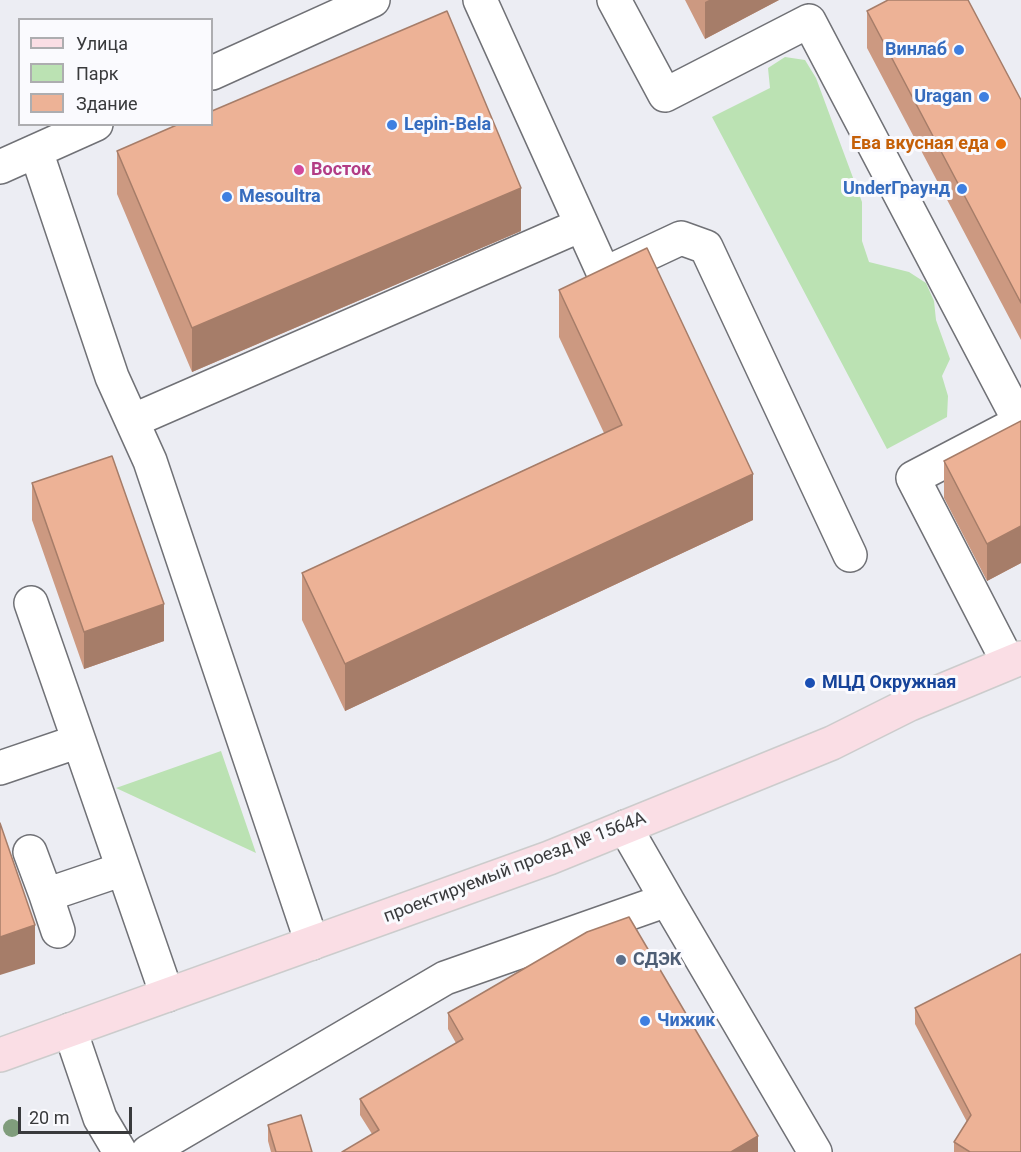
<!DOCTYPE html>
<html>
<head>
<meta charset="utf-8">
<style>
  body { margin:0 }
  #map { position:relative; width:1021px; height:1152px; overflow:hidden; background:#ecedf3; font-family:Roboto,sans-serif }
  canvas { display:block }
  .legend { position:absolute; left:18px; top:18px; width:195px; height:108px; box-sizing:border-box; background:#fafafe; border:2px solid #adadb0; margin:0; padding:8px 10px; list-style:none; font-size:18px; color:#393a3c }
  .legend li { display:flex; align-items:center; gap:12px; height:30px }
  .legend b { width:30px; border:2px solid #adadb0 }
  .scale { position:absolute; left:18px; top:1107px; width:114px; height:27px; box-sizing:border-box; border:3px solid #393a3c; border-top:0; padding-left:8px; font-size:18px; line-height:21px; white-space:nowrap; color:#393a3c; -webkit-text-stroke:4px #fafafe; paint-order:stroke }
</style>
</head>
<body>
<div id="map">
<canvas width="1021" height="1152"></canvas>
<ul class="legend">
<li><b style="height:8px;background:#fadee5"></b>Улица</li>
<li><b style="height:16px;background:#bbe2b3"></b>Парк</li>
<li><b style="height:16px;background:#edb296"></b>Здание</li>
</ul>
<div class="scale">20 m</div>
</div>
<script>
const c = document.querySelector('canvas').getContext('2d');
c.lineJoin = 'round';
function paint(path, color) { c.fillStyle = color; c.fill(path, 'evenodd'); }
function stroke(path, color, width, dash) { c.strokeStyle = color; c.lineWidth = width; c.lineCap = dash ? 'butt' : 'round'; c.setLineDash(dash || []); c.stroke(path); }
function write(font, color, halo, rows, align = 'center') {
  c.font = font + ' Roboto,sans-serif'; c.lineWidth = 6; c.setLineDash([]); c.textBaseline = 'middle'; c.strokeStyle = halo; c.fillStyle = color; for (const [text, x, y, turn = 0] of rows) {
    c.save(); c.translate(x, y); c.rotate((+turn || 0) * Math.PI / 180); c.textAlign = isNaN(turn) ? turn : align; if (halo) c.strokeText(text, 0, 0); c.fillText(text, 0, 0); c.restore();
  }
}
paint(new Path2D(`
  M785,57L805,60L816,78L862,202V241L869,262L909,272L926,283L934,301L936,320L950,359L942,376L948,396L947,417L887,449L712,117L770,88L768,68Z
  M221,751L256,853L116,788Z`), '#bbe2b3');
const minor = new Path2D(`
  M480,0L604,274L681,238L706,247L850,555
  M614,0L665,95L809,21L1020,422L913,478L1008,662
  M212,73L373,0
  M36,151L112,377L150,461L312,943
  M0,167L96,124
  M132,421L581,225
  M31,603L79,741
  M0,768L79,741L167,995
  M625,827L667,900
  M30,852L46,895L123,869
  M46,895L58,931
  M70,1030L100,1118L120,1152
  M148,1152L445,978L667,900L815,1152`);
const major = new Path2D(`
  M0,1055L549,858L832,743L910,704L1021,658`);
stroke(minor, '#707176', 36);
stroke(major, '#ccc', 36);
stroke(minor, '#fff', 33);
stroke(major, '#fadee5', 33);
c.fillStyle = '#809d7c';
for (const [x, y] of [
  [12,1128]
]) { c.beginPath(); c.arc(x, y, 9, 0, 2 * Math.PI); c.fill(); }
paint(new Path2D(`
  M685,0H779L705,39Z
  M867,11L1021,100V340L867,48Z
  M117,151L521,231L192,372L117,194Z
  M559,290L753,520L345,711L302,620V573L604,433L559,337Z
  M1021,421V563L987,581L944,498V461Z
  M32,483L164,641L84,669L32,520Z
  M915,1008L1021,1152H954V1142L967,1122L915,1024Z
  M448,1013L758,1152L372,1134L360,1115V1099L456,1043L448,1029Z
  M268,1125L312,1152H271L268,1141Z`), '#cc9981');
paint(new Path2D(`
  M709,0H779L705,39V2Z
  M521,188V231L192,372V328Z
  M753,474V520L345,711V664Z
  M1021,526V563L987,581V544Z
  M164,604V641L84,669V632Z
  M35,925V964L0,975V937Z
  M758,1136V1152H731Z`), '#a67d69');
const building = new Path2D(`
  M888,0H968L1021,100V303L867,11Z
  M447,11L521,188L192,328L117,151L179,124H212V111Z
  M647,248L753,474L345,664L302,573L622,425L559,290Z
  M1021,421V526L987,544L944,461Z
  M112,456L164,604L84,632L32,483Z
  M0,823L35,925L0,937Z
  M629,917L758,1136L731,1152H342L379,1130L360,1099L463,1039L448,1013L587,932Z
  M1021,954V1152H970L954,1142L971,1115L915,1008Z
  M301,1115L312,1152H276L268,1125Z`);
paint(building, '#edb296');
stroke(building, '#a67d69', 1.5);
for (const [x, y, r, color] of [
  [959,50,6,"#3f7fe0"],
  [984,97,6,"#3f7fe0"],
  [392,125,6,"#3f7fe0"],
  [1001,144,6,"#e8710a"],
  [299,170,6,"#d1479c"],
  [962,189,6,"#3f7fe0"],
  [227,197,6,"#3f7fe0"],
  [810,683,6,"#1a4fb4"],
  [621,960,6,"#5c6f8a"],
  [645,1021,6,"#3f7fe0"]
]) { const dot = new Path2D(); dot.arc(x, y, r, 0, 2 * Math.PI); c.fillStyle = color; c.fill(dot); stroke(dot, '#fafafe', 2); }
write('bold 18px', '#366cbe', '#fafafe', [
  ["Винлаб",947,50],
  ["Uragan",972,97],
  ["Lepin-Bela",404,125,"left"],
  ["UnderГраунд",950,189],
  ["Mesoultra",239,197,"left"],
  ["Чижик",657,1021,"left"]
], 'right');
write('bold 18px', '#c56008', '#fafafe', [
  ["Ева вкусная еда",989,144]
], 'right');
write('bold 18px', '#b23c85', '#fafafe', [
  ["Восток",311,170]
], 'left');
write('bold 18px', '#164399', '#fafafe', [
  ["МЦД Окружная",822,683]
], 'left');
write('18px', '#393a3c', '#fafafe', [
  ["проектируемый проезд № 1564А",515,868,-21]
]);
write('bold 18px', '#4e5e75', '#fafafe', [
  ["СДЭК",633,960]
], 'left');
</script>
</body>
</html>
